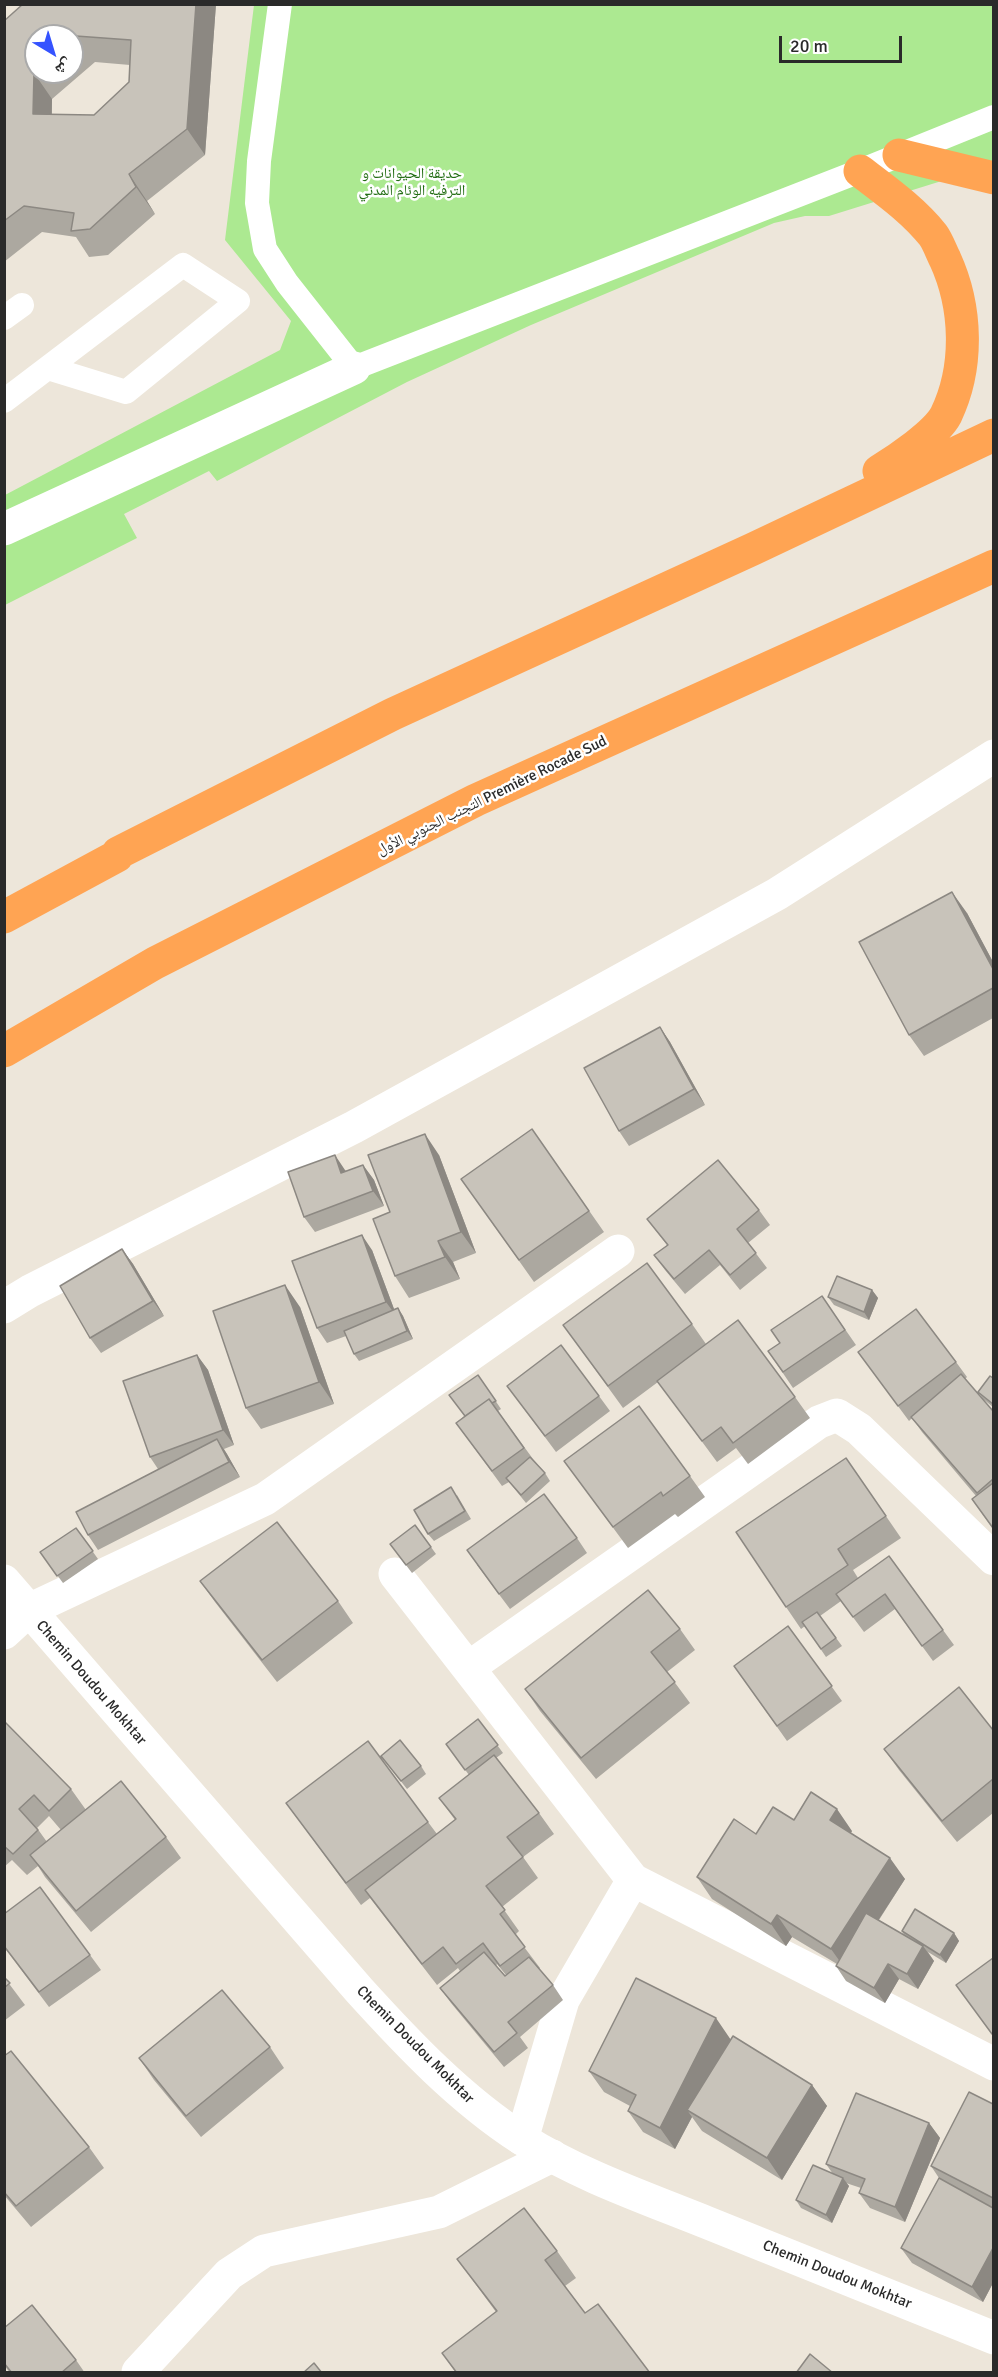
<!DOCTYPE html>
<html>
<head>
<meta charset="utf-8">
<style>
  body { margin:0 }
  #map { position:relative; width:998px; height:2377px; overflow:hidden; background:#ede6da; font-family:Signika,"Noto Naskh Arabic",sans-serif }
  canvas { display:block }
  .frame { position:absolute; inset:0; border:6px solid #2a2a2a; pointer-events:none }
  .north { position:absolute; left:24px; top:24px; width:60px; height:60px; box-sizing:border-box; background:#fff; border:2px solid #aaa; border-radius:50%; rotate:142deg; font-size:16px; font-weight:700; line-height:24px; text-align:center; color:#2a2a2a }
  .north::after { content:''; display:block; margin:auto; width:21px; height:27px; background:#3553ff; clip-path:polygon(50% 0,100% 100%,50% 72%,0 100%) }
  .scale { position:absolute; left:779px; top:36px; width:123px; height:27px; box-sizing:border-box; border:3px solid #2a2a2a; border-top:0; padding-left:8px; font-size:18px; line-height:21px; white-space:nowrap; color:#2a2a2a; -webkit-text-stroke:4px #fff; paint-order:stroke }
</style>
</head>
<body>
<div id="map">
<canvas width="998" height="2377"></canvas>
<div class="frame"></div>
<div class="north">ش</div>
<div class="scale">20 m</div>
</div>
<script>
const c = document.querySelector('canvas').getContext('2d');
c.lineJoin = 'round';
function paint(path, color) { c.fillStyle = color; c.fill(path, 'evenodd'); }
function stroke(path, color, width, dash) { c.strokeStyle = color; c.lineWidth = width; c.lineCap = dash ? 'butt' : 'round'; c.setLineDash(dash || []); c.stroke(path); }
function write(font, color, halo, rows, align = 'center') {
  c.font = font + ' Signika,"Noto Naskh Arabic",sans-serif'; c.lineWidth = 5; c.setLineDash([]); c.textBaseline = 'middle'; c.strokeStyle = halo; c.fillStyle = color; for (const [text, x, y, turn = 0] of rows) {
    c.save(); c.translate(x, y); c.rotate((+turn || 0) * Math.PI / 180); c.textAlign = isNaN(turn) ? turn : align; if (halo) c.strokeText(text, 0, 0); c.fillText(text, 0, 0); c.restore();
  }
}
paint(new Path2D(`
  M254,5H993V165L829,216H805L774,223L531,325L407,382L217,481L209,471L124,514L137,538L5,605V495L280,350L291,321L225,240Z`), '#ace991');
stroke(new Path2D(`
  M280,4L259,161L257,203L265,249L287,283L354,368L860,171L994,117
  M4,318L22,305
  M4,401L183,265L238,301L126,392L48,368`), '#fff', 24);
stroke(new Path2D(`
  M4,529L354,368
  M4,1307L30,1291L354,1127L777,894L994,756
  M395,1574L633,1880L994,2064
  M4,1633L29,1610L265,1499L618,1251
  M468,1668L819,1422L837,1415L859,1429L994,1559
  M522,2139L563,2000L633,1880
  M138,2372L229,2274L264,2251L439,2212L552,2156`), '#fff', 33);
stroke(new Path2D(`
  M4,1581L359,1990C408,2044 460,2099 522,2139C579,2175 646,2198 708,2223C803,2261 898,2300 994,2338`), '#fff', 33);
stroke(new Path2D(`
  M899,155L994,178
  M860,171C886,191 912,209 933,235C938,242 941,251 945,259C967,307 969,367 946,415C936,434 897,460 879,471
  M4,917L117,856L118,853L393,714L753,549L994,435
  M4,1051L155,963L476,800L994,566`), '#ffa453', 33);
paint(new Path2D(`
  M216,4L205,155L147,201L155,214L108,255L89,257L76,237L42,232L4,262V21ZM36,36H72V72H36ZM95,62L130,65L129,82L94,115H52V99Z
  M967,913L993,962V1018L924,1056L909,1035Z
  M660,1027L670,1042L705,1105L629,1146L619,1131Z
  M532,1129L604,1232L534,1282L461,1179Z
  M439,1155L476,1253L453,1262L460,1279L409,1298L395,1276L390,1212Z
  M363,1165L374,1180L384,1206L315,1232L304,1217L345,1170L346,1171Z
  M759,1210L770,1225L748,1243L767,1268L740,1290L720,1265L685,1294L665,1270L654,1255L667,1245L647,1219Z
  M122,1249L133,1264L164,1316L101,1353L90,1338Z
  M372,1250L394,1309L398,1308L403,1316L413,1339L359,1361L354,1354L346,1336L327,1343L317,1328Z
  M872,1290L878,1298L869,1320L834,1305L828,1297Z
  M822,1296L856,1345L793,1388L768,1351L780,1343Z
  M300,1307L334,1404L261,1429L246,1408Z
  M692,1324L706,1344L795,1397L810,1418L748,1464L736,1448L717,1462L658,1382L623,1408L563,1325Z
  M858,1352L956,1362L967,1377L965,1379L993,1411V1529L972,1499L976,1496L922,1432L912,1418L909,1421Z
  M197,1355L208,1370L234,1445L224,1449L240,1477L98,1550L88,1535L158,1469L150,1457Z
  M478,1375L501,1409L498,1411L533,1459L545,1473L550,1481L526,1503L509,1482L502,1486L456,1423L464,1416Z
  M993,1378V1407L983,1399L978,1392Z
  M507,1386L599,1396L610,1411L556,1452Z
  M846,1458L901,1538L853,1570L858,1578L943,1630L954,1645L933,1661L895,1609L864,1632L841,1601L820,1616L842,1646L826,1657L805,1626L801,1629L786,1607Z
  M564,1461L690,1476L705,1497L678,1517L675,1514L628,1548Z
  M457,1495L471,1519L434,1541L428,1534Z
  M415,1525L436,1554L412,1573L390,1544Z
  M76,1528L98,1559L63,1583L40,1552Z
  M577,1538L587,1553L510,1609L477,1565Z
  M200,1581L338,1601L353,1623L277,1682L215,1602Z
  M788,1626L842,1701L787,1741L734,1666Z
  M680,1629L695,1650L667,1672L690,1703L596,1779L540,1711L525,1689Z
  M478,1719L503,1753L496,1758L539,1813L554,1834L523,1857L538,1878L502,1907L519,1931L515,1935L540,1968L539,1969L553,1985L563,2000L520,2037L528,2048L504,2067L451,2003L440,1988L460,1971L458,1968L437,1985L370,1898L361,1905L286,1803L428,1822L437,1834L455,1820L439,1798L469,1775L446,1744ZM497,1964L506,1975L505,1976L496,1966Z
  M4,1721L71,1789L86,1810L166,1837L181,1858L91,1932L45,1877L38,1866L27,1875L12,1860L4,1867ZM49,1816L61,1830L47,1842L37,1828Z
  M993,1730V1813L957,1842L899,1770L884,1749Z
  M381,1756L421,1766L426,1774L407,1789Z
  M852,1831L851,1833L905,1879L879,1920L904,1935L902,1931L954,1933L959,1941L946,1963L928,1952L934,1961L918,1989L899,1979L885,2003L846,1981L836,1966L837,1964L792,1937L786,1946L712,1899L697,1877L756,1834Z
  M4,1914L90,1955L101,1970L49,2007L4,1947Z
  M4,1977L25,2005L4,2021Z
  M730,2039L812,2085L827,2106L782,2180L702,2131L692,2117L675,2149L643,2132L628,2111L630,2106L604,2092L589,2071Z
  M270,2047L284,2068L201,2137L154,2080L139,2058Z
  M4,2056L89,2147L104,2168L31,2227L4,2195Z
  M993,2104V2283L983,2302L912,2263L901,2248L939,2178L931,2166Z
  M929,2123L940,2138L905,2222L870,2208L859,2193L861,2188L846,2183L849,2186L832,2223L801,2208L796,2200L833,2174L826,2164Z
  M557,2251L576,2278L565,2286L585,2313L650,2373H456L442,2353L496,2312L457,2259Z
  M4,2328L76,2360L85,2373H10L4,2365Z`), '#aca8a0');
paint(new Path2D(`
  M196,4H216L205,155L187,129Z
  M34,73L52,99L51,141L33,114Z
  M129,174L147,201L155,214L136,187Z
  M952,892L967,913L993,962V969Z
  M660,1027L670,1042L705,1105L694,1089Z
  M425,1134L439,1155L476,1253L461,1232Z
  M335,1155L345,1170L352,1188L341,1173Z
  M363,1165L374,1180L384,1206L373,1191Z
  M362,1235L372,1250L397,1317L386,1302Z
  M438,1241L453,1262L460,1279L445,1257Z
  M122,1249L133,1264L164,1316L153,1301Z
  M285,1285L300,1307L334,1404L319,1382Z
  M872,1290L878,1298L869,1320L864,1312Z
  M398,1308L403,1316L413,1339L407,1331Z
  M197,1355L208,1370L234,1445L223,1430Z
  M217,1439L227,1454L240,1477L229,1462Z
  M837,1809L852,1831L845,1841L830,1820Z
  M890,1858L905,1879L846,1970L831,1949Z
  M777,1915L792,1937L786,1946L771,1924Z
  M954,1933L959,1941L946,1963L940,1955Z
  M923,1946L934,1961L918,1989L907,1974Z
  M888,1964L899,1979L885,2003L874,1988Z
  M716,2018L731,2040L687,2110L692,2117L675,2149L660,2128Z
  M812,2085L827,2106L782,2180L767,2158Z
  M929,2123L940,2138L905,2222L895,2207Z
  M843,2178L849,2186L832,2223L826,2215Z
  M993,2248V2283L983,2302L972,2287Z`), '#8c8882');
const building = new Path2D(`
  M23,4H196L187,129L129,174L136,187L90,229L71,231L74,213L24,206L4,221V21ZM36,36H72V40L76,36L131,40L129,82L94,115L33,114L34,73L36,71Z
  M952,892L993,969V988L909,1035L859,942Z
  M660,1027L694,1089L619,1131L584,1068Z
  M532,1129L589,1211L519,1260L461,1179Z
  M425,1134L461,1232L438,1241L445,1257L395,1276L373,1219L390,1212L368,1155Z
  M335,1155L341,1173L363,1165L373,1191L304,1217L288,1172Z
  M718,1160L759,1210L737,1229L756,1253L730,1275L709,1250L674,1279L654,1255L668,1245L647,1219Z
  M362,1235L386,1302L317,1328L292,1261Z
  M122,1249L153,1301L90,1338L60,1286Z
  M647,1263L692,1324L608,1386L563,1325Z
  M837,1276L872,1290L864,1312L828,1297Z
  M285,1285L319,1382L246,1408L213,1311Z
  M822,1296L845,1330L783,1372L768,1351L780,1343L771,1330Z
  M398,1308L407,1331L354,1354L344,1331Z
  M916,1309L956,1362L898,1406L858,1352Z
  M738,1320L795,1397L733,1443L721,1427L702,1441L657,1381Z
  M561,1345L599,1396L545,1436L507,1386Z
  M197,1355L223,1430L150,1457L123,1381Z
  M961,1374L993,1411V1479L977,1493L911,1417Z
  M478,1375L496,1401L492,1403L489,1399L465,1416L449,1395Z
  M990,1376L993,1378V1404L978,1392Z
  M489,1399L524,1448L492,1471L456,1423Z
  M639,1406L690,1476L663,1496L661,1492L613,1527L564,1461Z
  M217,1439L229,1462L88,1535L76,1512Z
  M530,1457L545,1473L521,1495L506,1478Z
  M846,1458L886,1516L838,1549L848,1565L786,1607L736,1532Z
  M993,1483V1528L972,1499Z
  M451,1487L465,1511L428,1534L414,1510Z
  M544,1494L577,1538L499,1594L467,1550Z
  M277,1522L338,1601L262,1660L200,1581Z
  M415,1525L431,1547L406,1565L390,1544Z
  M76,1528L93,1551L57,1576L40,1552Z
  M889,1556L943,1630L922,1646L885,1594L853,1617L836,1594Z
  M648,1590L680,1629L651,1652L675,1682L581,1758L525,1689Z
  M817,1612L836,1638L821,1649L802,1622Z
  M788,1626L832,1686L777,1726L734,1666Z
  M959,1687L993,1730V1779L942,1821L884,1749Z
  M478,1719L498,1745L465,1770L446,1744Z
  M4,1721L71,1789L49,1811L34,1795L19,1809L38,1830L13,1854L4,1846Z
  M400,1740L421,1766L401,1781L381,1756Z
  M368,1741L428,1822L346,1883L286,1803Z
  M494,1755L539,1813L507,1837L523,1857L486,1886L505,1910L500,1914L525,1947L500,1966L483,1943L456,1964L443,1947L422,1964L365,1890L456,1819L439,1798Z
  M121,1781L166,1837L76,1911L30,1855Z
  M811,1792L837,1809L830,1820L890,1858L831,1949L777,1915L771,1924L697,1877L734,1819L756,1834L773,1807L794,1820Z
  M40,1887L90,1955L39,1992L4,1946V1914Z
  M915,1909L954,1933L940,1955L902,1931Z
  M866,1913L923,1946L907,1974L888,1964L874,1988L836,1966Z
  M484,1952L505,1976L529,1957L553,1985L508,2022L517,2033L494,2052L440,1988Z
  M993,1958V2033L992,2034L956,1985Z
  M4,1977L10,1983L4,1988Z
  M636,1978L716,2018L660,2128L628,2111L636,2095L589,2071Z
  M222,1990L270,2047L186,2116L139,2058Z
  M733,2036L812,2085L767,2158L687,2110Z
  M11,2051L89,2147L16,2206L4,2192V2056Z
  M969,2092L993,2104V2198L931,2166Z
  M856,2093L929,2123L895,2207L859,2193L865,2179L826,2164Z
  M813,2165L843,2178L826,2215L796,2200Z
  M939,2178L993,2208V2248L972,2287L901,2248Z
  M524,2208L557,2251L545,2260L585,2313L598,2304L650,2373H457L442,2353L497,2311L457,2259Z
  M32,2305L76,2360L61,2373H12L4,2363V2328Z
  M810,2354L833,2373H796Z
  M314,2363L322,2373H303Z`);
paint(building, '#c8c3ba');
stroke(building, '#8c8882', 1.5);
write('15px', '#226d13', '#fff', [
  ["حديقة الحيوانات و",412,174],
  ["الترفيه الوئام المدني",412,191]
]);
write('15px', '#2a2a2a', '#fff', [
  ["التجنب الجنوبي الأول Première Rocade Sud",492,796,-26],
  ["Chemin Doudou Mokhtar",91,1683,49],
  ["Chemin Doudou Mokhtar",415,2045,45],
  ["Chemin Doudou Mokhtar",837,2275,22]
]);
</script>
</body>
</html>
